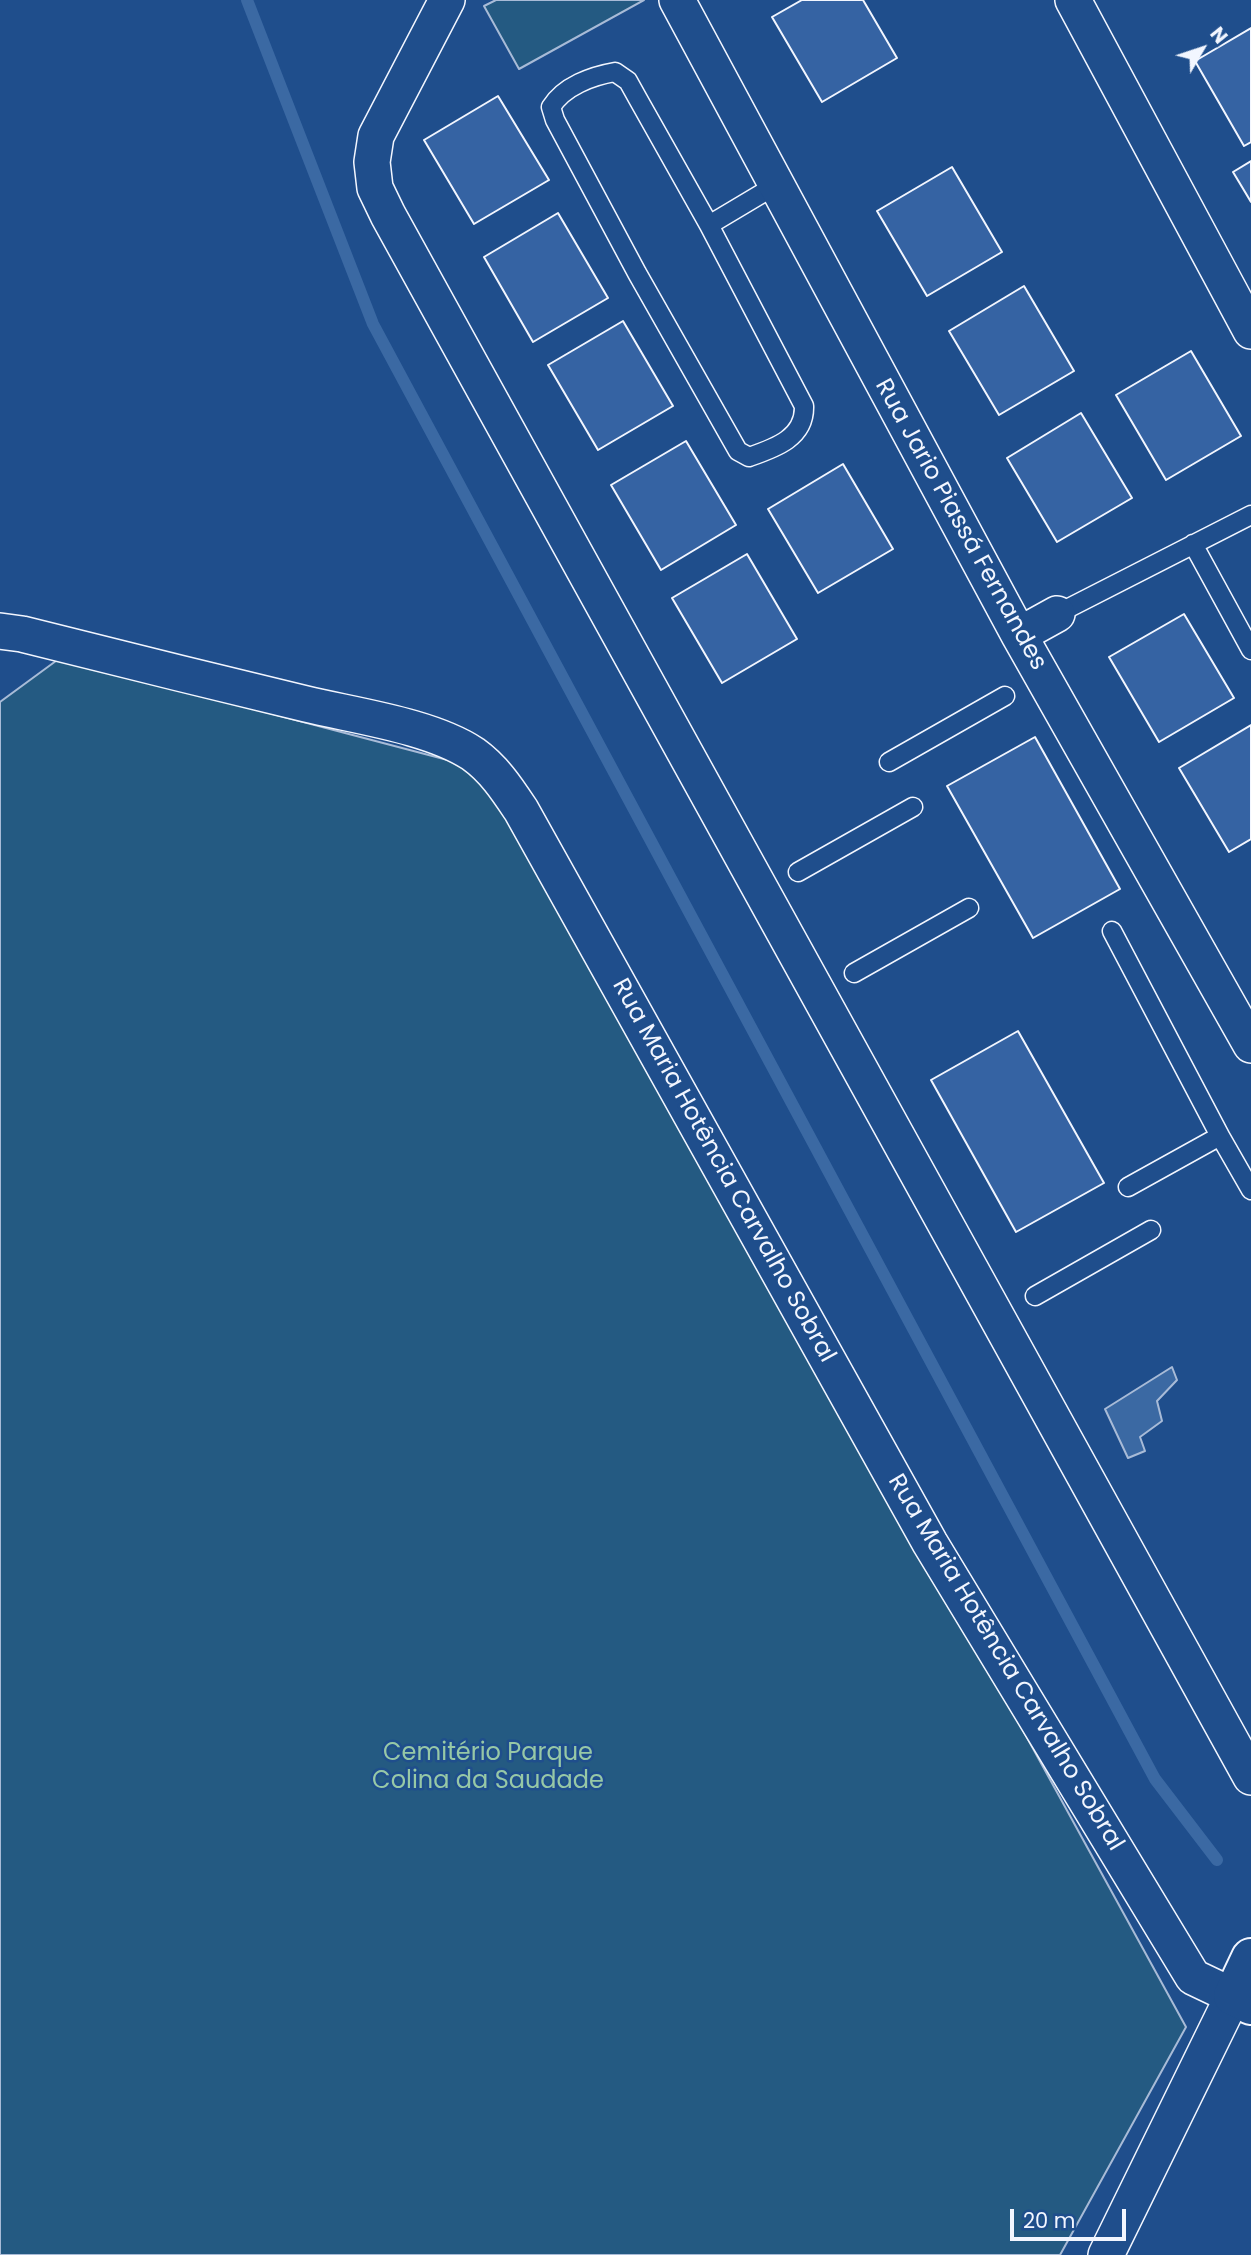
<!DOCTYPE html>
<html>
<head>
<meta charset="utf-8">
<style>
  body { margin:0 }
  #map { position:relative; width:1251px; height:2255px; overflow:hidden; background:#1f4e8c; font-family:Poppins,sans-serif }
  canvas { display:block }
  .north { position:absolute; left:1167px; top:14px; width:70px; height:70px; -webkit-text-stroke:5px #1f4e8c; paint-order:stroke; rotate:51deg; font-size:19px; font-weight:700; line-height:28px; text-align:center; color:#f2f6ff }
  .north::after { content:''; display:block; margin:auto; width:24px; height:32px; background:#f2f6ff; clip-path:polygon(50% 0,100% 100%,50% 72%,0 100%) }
  .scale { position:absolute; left:1010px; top:2209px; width:116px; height:32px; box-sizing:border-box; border:4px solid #f2f6ff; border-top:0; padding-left:9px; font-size:21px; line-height:24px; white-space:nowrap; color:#f2f6ff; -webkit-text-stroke:5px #1f4e8c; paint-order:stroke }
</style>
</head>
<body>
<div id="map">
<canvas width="1251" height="2255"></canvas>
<div class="north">N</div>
<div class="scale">20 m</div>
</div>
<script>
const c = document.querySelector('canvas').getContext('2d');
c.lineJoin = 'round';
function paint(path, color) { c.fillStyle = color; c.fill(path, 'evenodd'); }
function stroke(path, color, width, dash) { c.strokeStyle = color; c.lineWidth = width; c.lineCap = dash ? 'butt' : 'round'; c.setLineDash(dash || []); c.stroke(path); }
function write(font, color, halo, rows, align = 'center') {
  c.font = font + ' Poppins,sans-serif'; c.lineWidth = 5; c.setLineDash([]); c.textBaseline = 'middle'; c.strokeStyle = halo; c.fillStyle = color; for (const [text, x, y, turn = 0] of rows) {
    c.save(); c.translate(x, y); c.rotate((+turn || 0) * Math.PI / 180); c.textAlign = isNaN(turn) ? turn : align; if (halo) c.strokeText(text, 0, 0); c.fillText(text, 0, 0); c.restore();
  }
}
const green = new Path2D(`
  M496,0H644L519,69L484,6Z
  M60,658L497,773L1186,2027L1060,2255H0V702Z`);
paint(green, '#245a82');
stroke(green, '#a8bbd7', 2);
const water = new Path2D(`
  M1172,1367L1177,1380L1157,1401L1162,1421L1140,1437L1145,1451L1128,1458L1105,1409Z`);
paint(water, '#3b69a3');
stroke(water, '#a8bbd7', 2);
stroke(new Path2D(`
  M247,0L373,324L1155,1779L1217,1860`), '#3b69a3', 12);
const building = new Path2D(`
  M802,0H863L897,58L822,102L772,17Z
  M1251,28V142L1244,146L1195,61Z
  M498,96L549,180L474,224L424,140Z
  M1251,161V202L1233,172Z
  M952,167L1002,252L927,296L877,211Z
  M558,213L608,298L533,342L484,257Z
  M1024,286L1074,371L999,415L949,331Z
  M623,321L673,406L598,450L548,365Z
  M1191,351L1241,436L1166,480L1116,395Z
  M1081,413L1132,498L1057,542L1007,458Z
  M686,441L736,525L661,570L611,485Z
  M843,464L893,549L818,593L768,509Z
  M747,554L797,639L722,683L672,598Z
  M1184,614L1234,698L1159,742L1109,657Z
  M1251,725V839L1229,852L1179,768Z
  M1035,737L1120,889L1033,938L947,786Z
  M1018,1031L1104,1183L1016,1232L931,1080Z`);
paint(building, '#3563a3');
stroke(building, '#f2f6ff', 2);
const service = new Path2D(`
  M615,72L628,81L638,99L709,225L804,406C805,438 775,448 749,457L738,451L637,273L555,120L551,107C564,86 592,76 615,72Z
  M709,225L776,185
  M1193,544L1251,650
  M1057,614L1251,515
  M889,762L1005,696
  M798,872L913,807
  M1112,931L1220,1136
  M854,973L969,908
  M1128,1187L1220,1136L1251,1190
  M1035,1296L1151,1230`);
const minor = new Path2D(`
  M447,0L376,136L372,162L375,188L388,215L1251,1777
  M677,0L1019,635L1251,1045
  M1073,0L1251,331
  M0,631L22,634C117,658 211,681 306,704C356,716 431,726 473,754C494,769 507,789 521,810L930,1543L1193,1977L1233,1996L1106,2255
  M1019,635L1057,614`);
const tertiary = new Path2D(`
  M1251,1958L1233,1996L1251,2005`);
stroke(service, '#f2f6ff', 21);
stroke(minor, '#f2f6ff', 38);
stroke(tertiary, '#f2f6ff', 42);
stroke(service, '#1f4e8c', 18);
stroke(minor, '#1f4e8c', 35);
stroke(tertiary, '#1f4e8c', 38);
write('24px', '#f2f6ff', '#1f4e8c', [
  ["Rua Jario Piassá Fernandes",960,525,61],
  ["Rua Maria Hotência Carvalho Sobral",723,1171,61],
  ["Rua Maria Hotência Carvalho Sobral",1005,1663,59]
]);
write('24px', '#97c8a6', '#1f4e8c', [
  ["Cemitério Parque",488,1754],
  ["Colina da Saudade",488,1782]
]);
</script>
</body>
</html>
